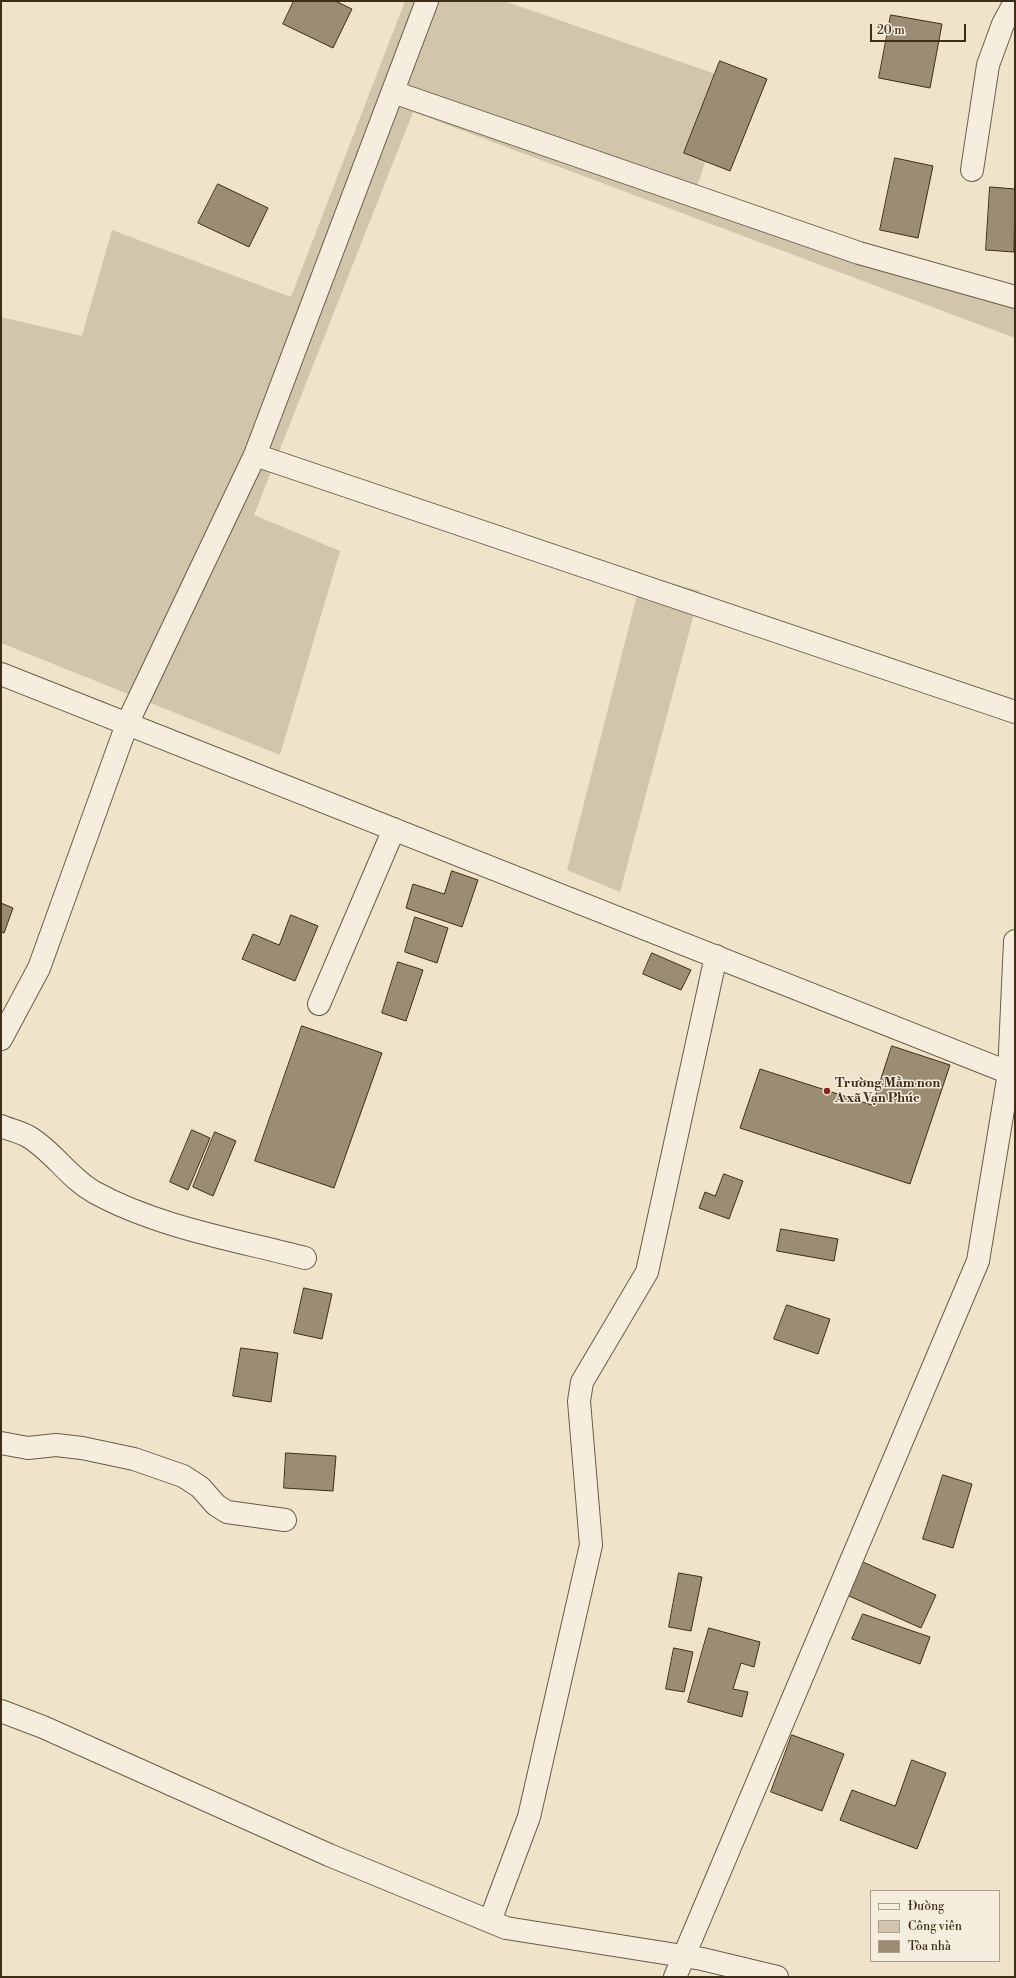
<!DOCTYPE html>
<html>
<head>
<meta charset="utf-8">
<style>
  body { margin:0 }
  #map { position:relative; width:1016px; height:1978px; overflow:hidden; background:#efe4ca; font-family:"Libre Bodoni",serif }
  canvas { display:block }
  .frame { position:absolute; inset:0; border:2px solid #3e2e17; pointer-events:none }
  .legend { position:absolute; left:870px; top:1890px; width:130px; height:72px; box-sizing:border-box; background:#f5eddd; border:1px solid #aca18e; margin:0; padding:5px 7px; list-style:none; font-size:12px; color:#3e2e17 }
  .legend li { display:flex; align-items:center; gap:8px; height:20px }
  .legend b { width:20px; border:1px solid #aca18e }
  .scale { position:absolute; left:870px; top:24px; width:96px; height:18px; box-sizing:border-box; border:2px solid #3e2e17; border-top:0; padding-left:5px; font-size:12px; line-height:14px; white-space:nowrap; color:#3e2e17; -webkit-text-stroke:3px #f5eddd; paint-order:stroke }
</style>
</head>
<body>
<div id="map">
<canvas width="1016" height="1978"></canvas>
<div class="frame"></div>
<ul class="legend">
<li><b style="height:5px;background:#f5eddd"></b>Đường</li>
<li><b style="height:11px;background:#d1c5ac"></b>Công viên</li>
<li><b style="height:11px;background:#9a8d74"></b>Tòa nhà</li>
</ul>
<div class="scale">20 m</div>
</div>
<script>
const c = document.querySelector('canvas').getContext('2d');
c.lineJoin = 'round';
function paint(path, color) { c.fillStyle = color; c.fill(path, 'evenodd'); }
function stroke(path, color, width, dash) { c.strokeStyle = color; c.lineWidth = width; c.lineCap = dash ? 'butt' : 'round'; c.setLineDash(dash || []); c.stroke(path); }
function write(font, color, halo, rows, align = 'center') {
  c.font = font + ' "Libre Bodoni",serif'; c.lineWidth = 3; c.setLineDash([]); c.textBaseline = 'middle'; c.strokeStyle = halo; c.fillStyle = color; for (const [text, x, y, turn = 0] of rows) {
    c.save(); c.translate(x, y); c.rotate((+turn || 0) * Math.PI / 180); c.textAlign = isNaN(turn) ? turn : align; if (halo) c.strokeText(text, 0, 0); c.fillText(text, 0, 0); c.restore();
  }
}
paint(new Path2D(`
  M405,1H504L733,80L697,186L1015,305V338L413,112L254,515L340,551L280,755L1,643V317L82,336L112,230L291,297Z
  M642,575L700,591L620,892L567,870Z`), '#d1c5ac');
const building = new Path2D(`
  M294,1H335L352,9L333,48L283,24Z
  M891,15L942,24L930,88L879,78Z
  M720,61L767,79L730,171L684,153Z
  M895,158L933,166L918,238L880,230Z
  M218,184L268,208L249,247L198,223Z
  M990,187L1015,189L1014,252L986,250Z
  M452,871L478,880L462,927L406,908L413,884L444,894Z
  M1,903L13,908L4,933L1,932Z
  M291,915L318,926L295,981L242,959L253,934L279,945Z
  M415,917L448,928L437,963L405,952Z
  M652,953L691,970L681,990L643,974Z
  M398,962L423,970L406,1021L382,1013Z
  M302,1026L382,1053L334,1188L255,1161Z
  M892,1046L950,1065L910,1184L740,1128L760,1069L872,1105Z
  M192,1130L210,1138L188,1190L170,1182Z
  M215,1132L236,1141L213,1196L193,1187Z
  M724,1174L743,1181L729,1219L699,1208L705,1192L715,1196Z
  M781,1229L838,1239L834,1261L777,1251Z
  M304,1288L332,1294L322,1339L294,1333Z
  M787,1305L830,1319L818,1354L774,1339Z
  M241,1348L278,1353L271,1402L233,1396Z
  M286,1453L336,1456L333,1491L284,1488Z
  M943,1475L972,1484L953,1548L923,1539Z
  M863,1562L936,1595L921,1628L849,1596Z
  M679,1573L702,1577L691,1631L669,1627Z
  M863,1614L930,1637L920,1664L852,1639Z
  M709,1628L760,1642L754,1667L741,1663L733,1689L748,1692L742,1717L688,1702Z
  M674,1648L693,1652L684,1692L666,1689Z
  M792,1735L844,1754L822,1811L771,1792Z
  M912,1760L946,1773L917,1849L840,1820L852,1790L895,1806Z`);
paint(building, '#9a8d74');
stroke(building, '#3e2e17', 1);
const minor = new Path2D(`
  M393,92L859,253L1015,297
  M972,170L988,65L1003,24L1015,2
  M255,455L1015,712
  M1,674L1015,1075
  M319,1004L394,829
  M1,1039L39,968L127,724L255,455L427,1
  M1,1126C10,1130 21,1132 29,1137C54,1152 69,1178 94,1192C157,1227 236,1240 305,1258
  M1,1443L28,1448L56,1445L82,1448L134,1459L183,1476L200,1487L216,1505L227,1512L285,1520
  M1,1711L43,1727L329,1855L506,1928L702,1959L777,1977
  M490,1921L529,1817L591,1545L579,1401L582,1382L647,1272L716,956
  M675,1977L978,1261L1009,1073L1015,941`);
stroke(minor, '#6a5c44', 24);
stroke(minor, '#f5eddd', 22);
for (const [x, y, r, color] of [
  [827,1091,4,"#8f2418"]
]) { const dot = new Path2D(); dot.arc(x, y, r, 0, 2 * Math.PI); c.fillStyle = color; c.fill(dot); stroke(dot, '#f5eddd', 1.5); }
write('bold 13px', '#3e2e17', '#f5eddd', [
  ["Trường Mầm non",835,1084],
  ["A xã Vạn Phúc",835,1099]
], 'left');
</script>
</body>
</html>
